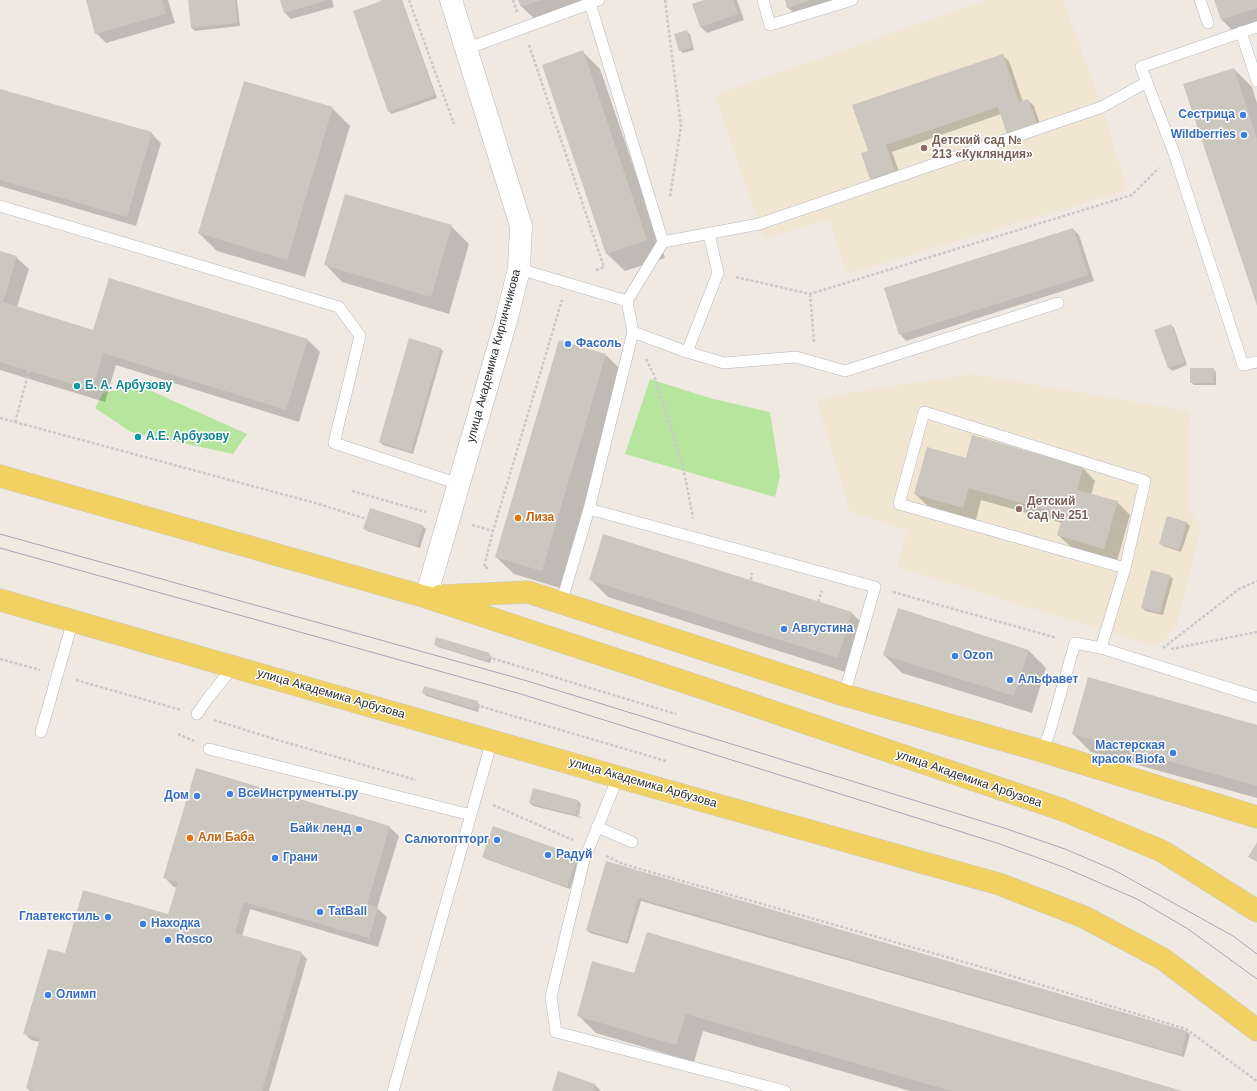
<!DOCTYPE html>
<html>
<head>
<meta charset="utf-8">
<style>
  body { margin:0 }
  canvas { display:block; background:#efe9e1 }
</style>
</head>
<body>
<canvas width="1257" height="1091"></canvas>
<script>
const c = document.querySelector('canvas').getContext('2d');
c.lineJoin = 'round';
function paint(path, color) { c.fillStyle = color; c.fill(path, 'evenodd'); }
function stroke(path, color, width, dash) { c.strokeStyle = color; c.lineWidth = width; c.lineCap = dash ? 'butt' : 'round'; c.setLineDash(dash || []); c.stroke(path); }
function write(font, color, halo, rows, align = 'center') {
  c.font = font + ' Arial,sans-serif'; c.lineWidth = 3; c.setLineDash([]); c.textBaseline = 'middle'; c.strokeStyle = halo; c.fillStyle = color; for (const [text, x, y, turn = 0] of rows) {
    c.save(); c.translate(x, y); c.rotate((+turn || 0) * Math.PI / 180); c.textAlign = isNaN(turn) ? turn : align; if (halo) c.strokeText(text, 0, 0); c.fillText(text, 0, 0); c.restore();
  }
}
paint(new Path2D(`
  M987,0H1063L1102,107L1127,190L847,274L829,219L765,238L759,224L715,95Z
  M971,374L1189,411L1188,507L1201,525L1177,625L1158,647L897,567L908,530L850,512L817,400L849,393Z`), '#f0e6d1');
paint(new Path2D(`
  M650,379L713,399L770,412L780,476L775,497L625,454Z
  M138,385L247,434L233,454L131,432L95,408L103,393Z`), '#b6e59e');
paint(new Path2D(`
  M87,0H168L175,23L106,43L96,33Z
  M189,0H237L240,26L195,31L192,28Z
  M281,0H332L334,7L291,19L285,13Z
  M381,0H402L437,98L392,114L389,111Z
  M519,0H582L585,9L540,24L522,7Z
  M707,0H737L744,20L707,33L700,26Z
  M786,0H836L795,14L788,8Z
  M1215,0H1257V32L1239,37L1222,20Z
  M687,32L690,34L694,50L683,53L680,50Z
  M583,52L600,69L665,258L625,271L607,254L543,65Z
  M1002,55L1009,61L1023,102L1028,100L1034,106L1042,130L1014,140L1001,114L892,152L901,177L877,185L871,179L863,154L869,152Z
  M1234,69L1252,87L1257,103V302Z
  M0,90L151,133L161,143L136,226L0,186Z
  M332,108L350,126L305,277L217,251L199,233Z
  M451,226L469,244L449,314L342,282L325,264Z
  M1073,229L1079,235L1094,281L906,341L900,334Z
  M0,252L16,257L29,269L17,307L94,331L308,340L320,352L299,422L116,365L105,402L0,370Z
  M1171,325L1174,328L1187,365L1172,371L1169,368Z
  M440,348L443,351L413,454L383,445L380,442Z
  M606,355L623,372L560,588L514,574L496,557Z
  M1213,369L1216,372V385H1194L1191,382Z
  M967,459L1083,468L1095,481L1091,495L1117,502L1130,515L1117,561L1071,547L1058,535L1062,523L981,500L976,520L928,506L915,494Z
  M371,510L423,526L426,529L420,548L367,531L364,528Z
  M1168,517L1187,523L1190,526L1181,552L1163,546L1160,543Z
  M1170,576L1173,579L1163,615L1145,611L1143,608Z
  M590,579L852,613L869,631L855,675L608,597Z
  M435,645L489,654L492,657L490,663L438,647Z
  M1028,650L1046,668L1032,713L902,673L884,655Z
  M423,693L477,702L480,705L478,712L426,696Z
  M1257,726V798L1091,752L1073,734Z
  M533,790L578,801L581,804L578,817L533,806L530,803Z
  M389,827L399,836L377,908L387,917L378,947L250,909L242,936L301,953L307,959L269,1091H30L27,1088L40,1042L31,1040L24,1033L65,954L169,915L177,888L174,887L164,877Z
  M483,856L577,857L580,860L570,889L486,859Z
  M607,863L1187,1032L1190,1035L1184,1057L641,901L628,944L590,933L587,930Z
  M635,974L1180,1091H910L703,1031L694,1062L596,1033L579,1016Z
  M595,1085L601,1091H553Z`), '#0003');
paint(new Path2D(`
  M86,0H162L166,14L95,34Z
  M188,0H235L237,23L191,28Z
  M280,0H328L284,13Z
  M380,0H401L435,95L388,112L353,11L381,1Z
  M518,0H541L521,7Z
  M704,0H733L738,14L700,27L692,4Z
  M785,0H811L787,8Z
  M1214,0H1257V8L1221,20Z
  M687,30L692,47L679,51L674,34Z
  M583,50L647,240L606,254L542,65Z
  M1003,54L1019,102L1028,99L1037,123L1007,134L998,107L886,145L895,171L870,179L861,153L868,151L852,105Z
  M1234,68L1257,139V306L1183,84Z
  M244,81L333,107L287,260L198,233Z
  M0,89L152,132L127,217L0,180Z
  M345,194L452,225L431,297L324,265Z
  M1073,228L1088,275L899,335L884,288Z
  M0,251L17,256L3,302L93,330L109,278L308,339L286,410L103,353L92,390L0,362Z
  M1171,324L1185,362L1168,368L1154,330Z
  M409,338L441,348L411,452L379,442Z
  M559,340L606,354L542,571L495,557Z
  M1190,368H1214L1213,383H1190Z
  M972,435L1083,467L1077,490L1118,501L1104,549L1057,535L1063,515L969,488L963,508L914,494L927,447L966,458Z
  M370,508L423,525L417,546L363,529Z
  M1167,516L1187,522L1179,550L1159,544Z
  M603,534L852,612L838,658L589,580Z
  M1151,570L1170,575L1160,613L1141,608Z
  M898,608L1029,650L1014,696L883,655Z
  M436,637L490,653L487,661L434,645Z
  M1088,677L1257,725V786L1072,734Z
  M424,686L478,701L475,709L422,693Z
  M196,768L390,826L367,904L378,907L369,938L244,902L235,933L302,952L262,1091H35L26,1088L40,1038L23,1034L48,949L65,953L83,890L168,914L178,882L163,878Z
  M533,788L578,800L575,815L529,803Z
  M493,826L578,856L567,887L482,857Z
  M1257,842V862L1248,857Z
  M606,861L1187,1031L1181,1055L638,898L626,942L586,930Z
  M647,932L1182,1091H951L686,1014L676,1045L577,1016L592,961L634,973Z
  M558,1071L595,1084L593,1091H552Z`), '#cbc7bf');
const service = new Path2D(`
  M763,0L770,25L852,0
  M1200,0L1208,23
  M1257,27L1141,67L1174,153L1243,365L1257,362
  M1241,32L1257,81
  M466,49L599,0
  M0,206L339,307L360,336L334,443L459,484
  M663,242L759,224L1102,107L1147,82
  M519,269L627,301
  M633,332L687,352L724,363L796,357L845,371L1058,303
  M687,352L718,273L709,234
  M589,509L875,587L844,695
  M560,603L565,590L589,509L633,332L627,301L663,242L589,0
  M1101,648L1125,568L1145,481L924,412L899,504L1125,568
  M197,714L208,698L234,666
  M41,732L73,620
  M209,749L471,815
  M1042,751L1049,734L1075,643L1101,648L1257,697
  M618,777L584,860L551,997L556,1032L785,1091
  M597,827L632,842
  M393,1091C427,974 460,857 492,740`);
const tertiary = new Path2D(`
  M426,597L506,321L519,269L521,226L451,0`);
const primary = new Path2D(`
  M0,476L426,597L691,684L1063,810L1162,851L1257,911
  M440,596L528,592L844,695L1042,751L1257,817
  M0,600L618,777L999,884L1084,917L1163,959L1257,1030`);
stroke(service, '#b4b7c1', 12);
stroke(tertiary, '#b4b7c1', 23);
stroke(primary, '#c9c9c9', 23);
stroke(new Path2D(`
  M409,0L454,124
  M513,0L517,12
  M665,0L681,126L670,197
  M529,45L604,267L594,271
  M736,277L810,294L1132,195L1159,168
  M810,294L814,342
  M646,359L654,375L683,466L693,518
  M0,418L319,504L366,519
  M15,422L29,371
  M352,491L426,512
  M472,525L493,531
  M488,568L484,567L493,531L562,300
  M751,580L752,573
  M893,592L1057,638
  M818,602L822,591
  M1163,648L1239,589L1257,581
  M1171,649L1257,632
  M488,657L676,714
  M0,659L40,670
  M76,680L181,710
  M476,705L666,761
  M214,720L271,738L416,780
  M178,734L194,741
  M493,805L573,840
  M577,807L580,818
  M606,856L623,864L1002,973L1186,1029L1257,1081`), '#c9c9c9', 2.5, [3, 2]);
stroke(service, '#fff', 11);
stroke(tertiary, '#fff', 22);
stroke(primary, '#f2d163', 22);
stroke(new Path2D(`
  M0,534L524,680L1004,828L1065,849L1114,870L1233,936L1257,954
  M0,548L521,694L1000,844L1063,867L1137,899L1188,929L1257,979`), '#a3a6b8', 1);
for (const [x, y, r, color] of [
  [1243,115,4,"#3f7fe0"],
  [1244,135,4,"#3f7fe0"],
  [924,148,4,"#8d6e63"],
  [568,344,4,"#3f7fe0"],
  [77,386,4,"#0f9aa8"],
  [138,437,4,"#0f9aa8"],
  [1019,509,4,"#8d6e63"],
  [518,518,4,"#e8710a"],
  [784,629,4,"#3f7fe0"],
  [955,656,4,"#3f7fe0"],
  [1010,680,4,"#3f7fe0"],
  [1173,753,4,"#3f7fe0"],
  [230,794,4,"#3f7fe0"],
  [197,796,4,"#3f7fe0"],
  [359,829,4,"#3f7fe0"],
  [190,838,4,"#e8710a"],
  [497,840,4,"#3f7fe0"],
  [548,855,4,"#3f7fe0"],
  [275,858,4,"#3f7fe0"],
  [320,912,4,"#3f7fe0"],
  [108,917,4,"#3f7fe0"],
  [143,924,4,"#3f7fe0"],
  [168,940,4,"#3f7fe0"],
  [48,995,4,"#3f7fe0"]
]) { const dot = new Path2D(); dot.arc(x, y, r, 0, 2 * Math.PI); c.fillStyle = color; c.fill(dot); stroke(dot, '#fff', 1.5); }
write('bold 12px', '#366cbe', '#fff', [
  ["Сестрица",1235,115,"right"],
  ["Wildberries",1236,135,"right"],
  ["Фасоль",576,344],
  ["Августина",792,629],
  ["Ozon",963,656],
  ["Альфавет",1018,680],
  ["Мастерская",1165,746,"right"],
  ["красок Biofa",1165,760,"right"],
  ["ВсеИнструменты.ру",238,794],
  ["Дом",189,796,"right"],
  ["Байк ленд",351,829,"right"],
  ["Салютоптторг",489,840,"right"],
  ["Радуй",556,855],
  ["Грани",283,858],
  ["TatBall",328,912],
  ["Главтекстиль",100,917,"right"],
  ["Находка",151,924],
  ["Rosco",176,940],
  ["Олимп",56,995]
], 'left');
write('bold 12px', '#785e54', '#fff', [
  ["Детский сад №",932,141],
  ["213 «Кукляндия»",932,155],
  ["Детский",1027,502],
  ["сад № 251",1027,516]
], 'left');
write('12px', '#2e2e2e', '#fff', [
  ["улица Академика Кирпичникова",494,356,-75],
  ["улица Академика Арбузова",331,694,16],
  ["улица Академика Арбузова",969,779,19],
  ["улица Академика Арбузова",643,783,16]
]);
write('bold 12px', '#0d838f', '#fff', [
  ["Б. А. Арбузову",85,386],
  ["А.Е. Арбузову",146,437]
], 'left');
write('bold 12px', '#c56008', '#fff', [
  ["Лиза",526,518],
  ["Али Баба",198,838]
], 'left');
</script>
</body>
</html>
